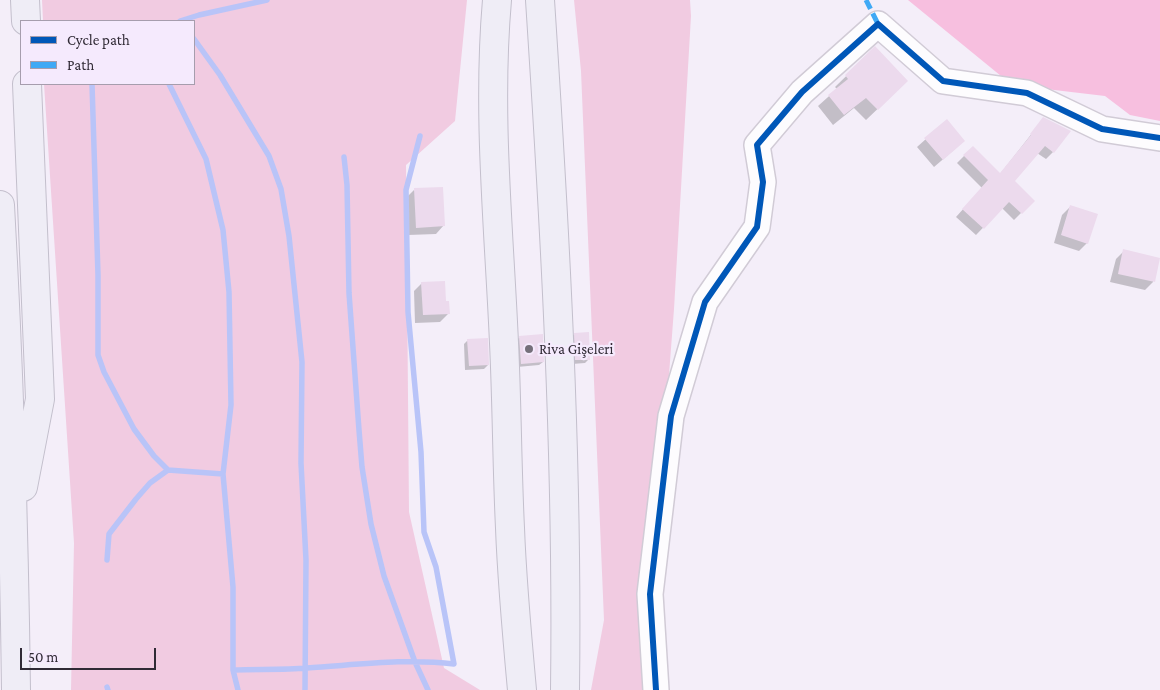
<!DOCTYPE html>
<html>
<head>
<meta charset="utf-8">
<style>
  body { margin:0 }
  #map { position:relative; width:1160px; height:690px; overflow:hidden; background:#f4eef9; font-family:"Crimson Pro",serif }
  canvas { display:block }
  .legend { position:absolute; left:20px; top:20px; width:175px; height:65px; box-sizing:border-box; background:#f5eafd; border:1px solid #a69dad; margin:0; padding:6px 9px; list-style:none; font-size:15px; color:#302a35 }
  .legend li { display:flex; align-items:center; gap:10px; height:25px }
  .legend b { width:25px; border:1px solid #a69dad }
  .scale { position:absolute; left:20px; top:648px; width:136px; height:22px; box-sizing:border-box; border:2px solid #302a35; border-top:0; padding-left:6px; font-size:15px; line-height:18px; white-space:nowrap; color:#302a35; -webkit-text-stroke:4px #f5eafd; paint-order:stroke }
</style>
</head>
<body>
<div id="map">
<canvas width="1160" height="690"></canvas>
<ul class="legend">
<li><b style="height:6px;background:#0057b8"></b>Cycle path</li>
<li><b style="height:6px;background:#3fa9f5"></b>Path</li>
</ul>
<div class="scale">50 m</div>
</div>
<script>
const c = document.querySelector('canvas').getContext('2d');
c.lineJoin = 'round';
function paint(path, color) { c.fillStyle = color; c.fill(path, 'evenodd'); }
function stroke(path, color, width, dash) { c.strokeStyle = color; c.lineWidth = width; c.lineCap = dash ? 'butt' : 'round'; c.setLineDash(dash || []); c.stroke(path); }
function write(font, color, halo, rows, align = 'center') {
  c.font = font + ' "Crimson Pro",serif'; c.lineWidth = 4.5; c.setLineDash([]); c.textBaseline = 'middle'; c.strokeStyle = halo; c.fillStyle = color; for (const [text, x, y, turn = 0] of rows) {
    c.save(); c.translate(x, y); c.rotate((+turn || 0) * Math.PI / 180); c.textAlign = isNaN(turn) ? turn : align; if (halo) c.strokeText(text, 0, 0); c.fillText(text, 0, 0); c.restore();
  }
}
paint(new Path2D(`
  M42,0H467L455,121L406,165L409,512L444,668L480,690H71L74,543L44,84H194V21H43Z
  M574,0H690L691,16L674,309L645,690H591L604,620L581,71Z`), '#f1cbe1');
paint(new Path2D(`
  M908,0H1160V121L1130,115L1105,96L1012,85Z`), '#f7bfdf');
paint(new Path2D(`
  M875,48L907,81L866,120L854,108L833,125L818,106L837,89L835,87Z
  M1044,118L1053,152L1046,159L1037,153L1013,181L1033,201L1014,220L1002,208L976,235L956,217L982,188L957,163L973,147L1000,174Z
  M946,121L955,149L934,167L917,147Z
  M414,190L444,225L436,234L408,235L406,198Z
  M1070,207L1087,243L1079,251L1054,243L1062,215Z
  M1124,251L1159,259L1153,282L1145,290L1110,282L1116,259Z
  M422,283L445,302L448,314L440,322L415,323L414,291Z
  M575,334L589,359L585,363L572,364L571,337Z
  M520,337L543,362L539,365L517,367L516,341Z
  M468,340L488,365L484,369L465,370L464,344Z`), '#0003');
stroke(new Path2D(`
  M180,21L199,15L267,0
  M194,39L220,75L269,156L281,189L289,236L302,362L301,463L306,560L305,690
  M92,84L98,275V355L104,372L134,429L154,456L168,470L223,474
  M169,84L206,159L223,230L229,292L231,405L223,474L233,587V670L238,690
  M344,157L347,185L349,293L359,430L362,467L371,524L384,576L415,662L428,690
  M107,560L109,534L136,499L150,483L168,470
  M233,670C258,669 283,670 307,668C356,665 406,658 454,664L436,567L424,532L421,452L408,312L406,190L420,136
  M107,687L108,690`), '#b9c4f8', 5.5);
paint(new Path2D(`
  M875,46L908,81L878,110L866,98L844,115L828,95L848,79L845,75Z
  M1043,117L1071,131L1054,153L1045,146L1015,181L1035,201L1022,214L1009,202L984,229L962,209L988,180L963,155L973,146L1000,173L1031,135L1030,134Z
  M947,119L965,141L943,160L924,138Z
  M443,187L445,226L416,228L414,188Z
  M1070,205L1098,214L1088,244L1061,235Z
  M1123,249L1160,258L1155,282L1118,274Z
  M445,281L446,301H449L450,314L423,315L421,282Z
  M589,332L590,360H575L574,333Z
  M543,334L544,362L521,364L519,336Z
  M488,338L489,365L469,366L467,339Z`), '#ecdaed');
const minor = new Path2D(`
  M656,690L650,594L671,416L705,302L757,227L763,182L757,145L802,92L878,24L943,81L1027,93L1102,129L1160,138`);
const highway = new Path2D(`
  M25,0L26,21
  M497,0C487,114 499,229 504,343C507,405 507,467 510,528C512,582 517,636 522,690
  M540,0C555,229 568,460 565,690
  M0,205C9,367 14,528 16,690
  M23,487L40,399L27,84`);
stroke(minor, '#d1cbd6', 28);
stroke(highway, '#c3bfcc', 30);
stroke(minor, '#fdfcfe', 25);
stroke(highway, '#efedf6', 28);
stroke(new Path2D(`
  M866,0L878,24`), '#3fa9f5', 5, [10, 5]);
stroke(new Path2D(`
  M656,690L650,594L671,416L705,302L757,227L763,182L757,145L802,92L878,24L943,81L1027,93L1102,129L1160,138`), '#0057b8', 6);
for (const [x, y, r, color] of [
  [529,349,5,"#756f7a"]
]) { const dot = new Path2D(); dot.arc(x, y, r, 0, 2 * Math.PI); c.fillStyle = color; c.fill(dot); stroke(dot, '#f5eafd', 2); }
write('15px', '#302a35', '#f5eafd', [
  ["Riva Gişeleri",539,349]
], 'left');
</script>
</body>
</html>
